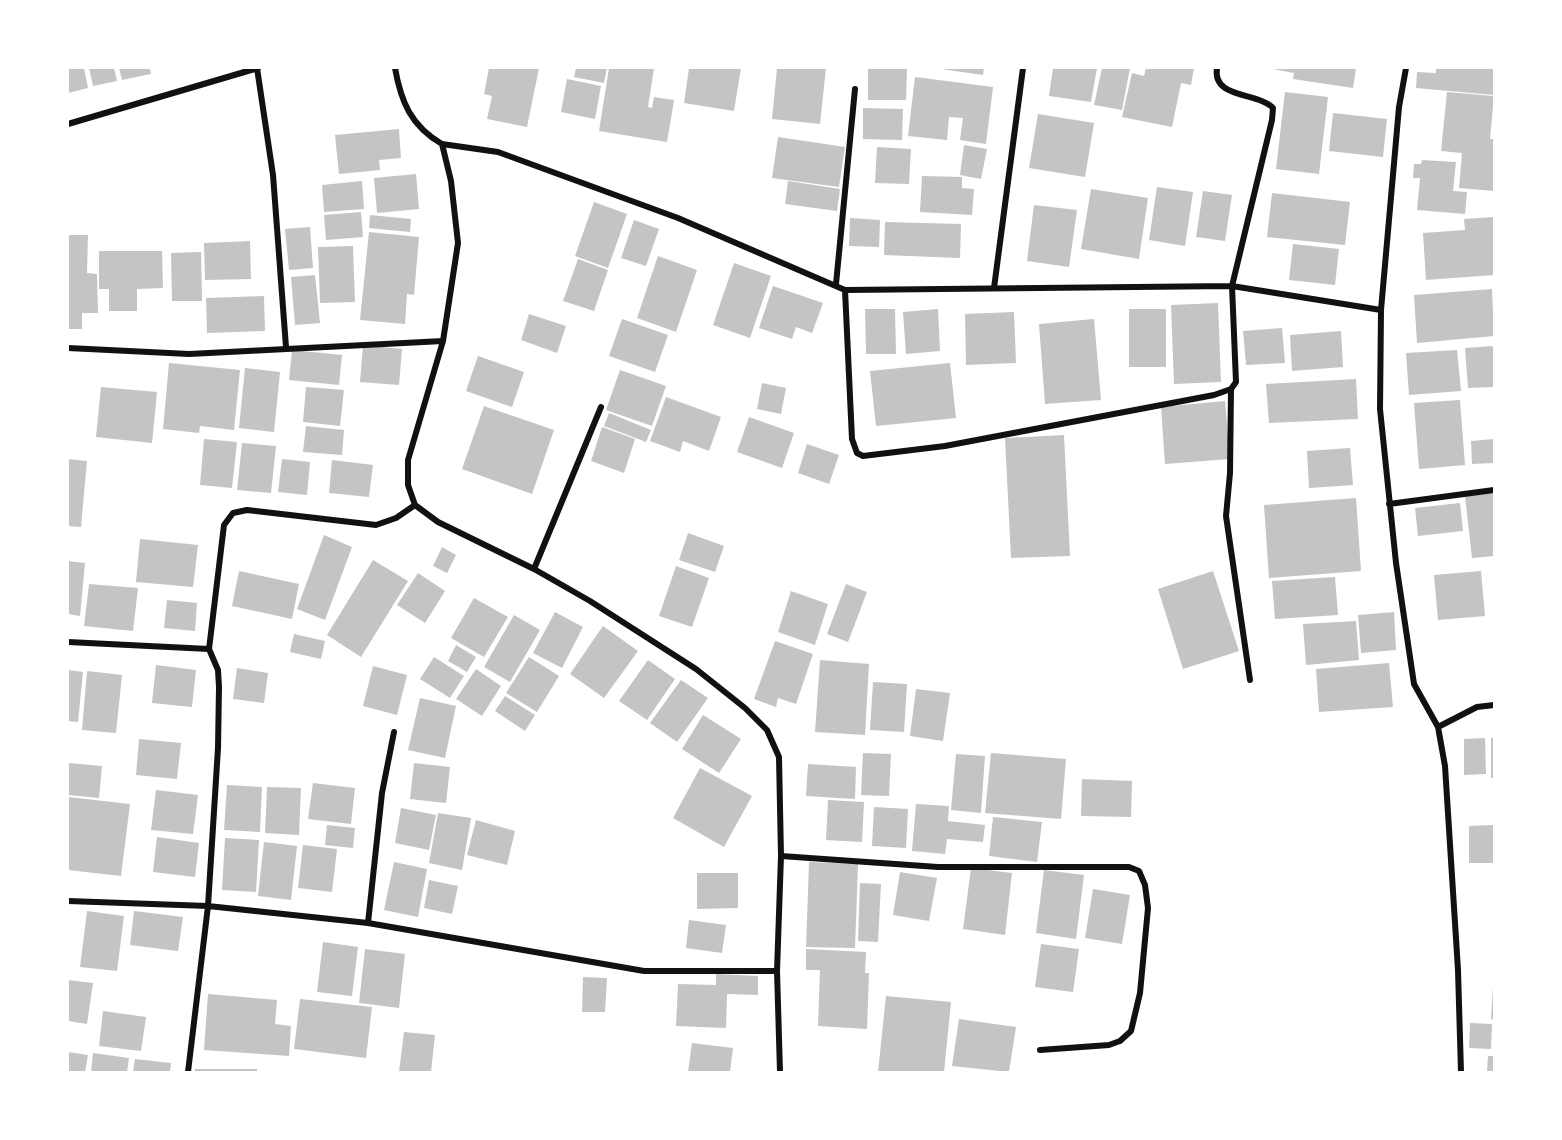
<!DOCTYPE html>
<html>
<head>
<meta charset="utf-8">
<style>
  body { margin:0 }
  #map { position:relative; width:1562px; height:1140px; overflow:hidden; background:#fff; font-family:"Noto Sans",sans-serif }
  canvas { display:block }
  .frame { position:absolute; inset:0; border:69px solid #fff; pointer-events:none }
</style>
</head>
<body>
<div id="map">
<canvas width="1562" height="1140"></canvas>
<div class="frame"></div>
</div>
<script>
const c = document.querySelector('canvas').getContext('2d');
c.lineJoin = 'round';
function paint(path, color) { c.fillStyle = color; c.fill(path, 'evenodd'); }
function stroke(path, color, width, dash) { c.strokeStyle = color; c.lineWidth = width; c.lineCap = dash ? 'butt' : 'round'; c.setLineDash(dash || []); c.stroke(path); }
paint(new Path2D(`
  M68,68H84L88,88L68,93Z
  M89,68H114L117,81L93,86Z
  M119,68H150L151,74L122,80Z
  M489,68H539L527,127L487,119L492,96L484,94Z
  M576,68H607L604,83L574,77Z
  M609,68H654L648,107L652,108L654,97L674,100L667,142L599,131Z
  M689,68H741L734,111L684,103Z
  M777,68H826L820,124L772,119Z
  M868,68H907L906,100H868Z
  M934,68H984L983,75Z
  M1053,68H1097L1091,102L1049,96Z
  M1102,68H1130L1122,110L1094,105Z
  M1146,68H1194L1191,85L1181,83L1172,127L1122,117L1132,73L1144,76Z
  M1268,68H1356L1353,88L1293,79L1294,73Z
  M1436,68H1494V95L1416,88L1417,72L1436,73Z
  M915,77L993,87L986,144L960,140L963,118L949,117L947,140L908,136Z
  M567,79L601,86L595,119L561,112Z
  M1285,92L1328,97L1319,174L1276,169Z
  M1447,92L1494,96L1490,139H1494V191L1459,188L1462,153L1441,151Z
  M863,108L903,109L902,140L863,139Z
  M1333,113L1387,119L1383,157L1329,151Z
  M1038,114L1094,123L1085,177L1029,168Z
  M399,129L401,158L379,160L380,170L339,174L335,135Z
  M778,137L845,147L839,187L772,178Z
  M964,145L987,149L981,179L960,175Z
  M877,147L911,149L909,184L875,183Z
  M1422,160L1456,162L1453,191L1467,192L1465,214L1417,210L1420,178H1413L1414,164H1421Z
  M416,174L419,209L377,213L374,178Z
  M922,176L962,177V188L974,189L972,215L920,212Z
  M362,181L364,209L324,212L322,185Z
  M788,181L840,189L837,211L785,204Z
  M1157,187L1193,192L1185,246L1149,240Z
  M1091,189L1148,198L1139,259L1081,249Z
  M1203,191L1232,195L1225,241L1196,237Z
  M1272,193L1350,202L1345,245L1267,237Z
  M594,202L627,214L608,268L575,256Z
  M1034,205L1077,210L1069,267L1027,261Z
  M361,212L363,237L326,240L324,215Z
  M370,215L411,219L410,232L369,228Z
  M1494,217V275L1426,280L1423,233L1465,230L1464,219Z
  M850,218L880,220L879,247L849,246Z
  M634,220L659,229L646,266L621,258Z
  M885,222L961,224L960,258L884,255Z
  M310,227L313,268L289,270L285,229Z
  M369,232L419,237L414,295L407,294L405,324L360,320Z
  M68,235H88L87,273L97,274L98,313H82V329H68Z
  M250,241L251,279L205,280L204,243Z
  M1293,244L1339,249L1335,285L1289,280Z
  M353,246L355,302L320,303L318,247Z
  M99,251H162L163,288L137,289V311H109V289H99Z
  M201,252L202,301H172L171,253Z
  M658,256L697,270L676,332L637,318Z
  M578,259L608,270L594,311L563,301Z
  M734,263L771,276L750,338L713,325Z
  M315,275L320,323L295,325L291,277Z
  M773,286L823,303L812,333L796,327L792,339L759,328Z
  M1492,289L1494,336L1417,343L1414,295Z
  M264,296L265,331L207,333L206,298Z
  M1218,303L1221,382L1174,384L1171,305Z
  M865,309H895L896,354H866Z
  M938,309L940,351L906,354L903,312Z
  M1129,309H1166V367H1129Z
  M1014,312L1016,363L966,365L965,314Z
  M529,314L566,326L557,353L521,340Z
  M622,319L668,335L655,372L609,356Z
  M1094,319L1101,400L1045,404L1039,324Z
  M1282,328L1285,363L1246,365L1243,331Z
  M1341,331L1343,367L1292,371L1290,335Z
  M363,345L402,349L399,385L360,382Z
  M1494,346V387L1468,388L1465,348Z
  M292,350L342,355L339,385L289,380Z
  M1457,350L1461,391L1409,395L1406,353Z
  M478,356L524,372L512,407L466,391Z
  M169,363L240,370L234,430L200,426L199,433L163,429Z
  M950,363L956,418L876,426L870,371Z
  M245,368L280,372L274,432L239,428Z
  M620,370L666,386L652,426L606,410Z
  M1356,379L1358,419L1269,423L1266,384Z
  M762,383L786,388L781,414L757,409Z
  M101,387L157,392L152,443L96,437Z
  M306,387L344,390L340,426L303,422Z
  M666,397L721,417L709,451L683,441L680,452L650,441Z
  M1460,400L1465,465L1419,469L1414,403Z
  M1225,401L1230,459L1165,464L1161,407Z
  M484,406L554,430L532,494L462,469Z
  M609,413L651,430L646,442L604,426Z
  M749,417L794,433L782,468L737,452Z
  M306,426L344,430L342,455L303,452Z
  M602,427L635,439L624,473L591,461Z
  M1064,435L1070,556L1011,558L1005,438Z
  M204,439L237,442L232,488L200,485Z
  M1494,439V463L1472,464L1471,441Z
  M242,443L276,446L271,493L237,490Z
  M807,444L839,455L829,484L798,473Z
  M1350,448L1353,485L1309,488L1307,451Z
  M68,459L87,461L81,527L68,526Z
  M282,459L310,462L307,495L278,492Z
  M332,460L373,465L369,497L329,493Z
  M1494,493V556L1472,558L1465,496Z
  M1356,498L1361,571L1269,578L1264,505Z
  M1460,503L1463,531L1418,536L1415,508Z
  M688,533L724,546L715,572L679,560Z
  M324,535L352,547L325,620L297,609Z
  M140,539L198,545L193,587L136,582Z
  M442,547L456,555L447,573L433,566Z
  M373,560L408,581L361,657L327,635Z
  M68,561L85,563L80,616L68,614Z
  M676,566L709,578L692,627L659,616Z
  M239,571L299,584L292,619L232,606Z
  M1213,571L1239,651L1183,669L1158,589Z
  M1481,571L1485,616L1438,620L1434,575Z
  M418,573L445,591L425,623L397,605Z
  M1335,577L1338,615L1275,619L1272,581Z
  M89,584L138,588L133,631L84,626Z
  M846,584L867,592L848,642L827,634Z
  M791,591L828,604L815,645L778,632Z
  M474,598L508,617L484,657L451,638Z
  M167,600L197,603L195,631L164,628Z
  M555,612L583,627L562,668L533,653Z
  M1394,612L1396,650L1361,653L1358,615Z
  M514,615L540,630L510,682L484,667Z
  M1356,621L1359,660L1306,665L1303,624Z
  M603,626L638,651L604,698L570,674Z
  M294,634L325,641L321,659L290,652Z
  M775,641L813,654L796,704L778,698L776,707L754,699Z
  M456,645L476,657L467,672L448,661Z
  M434,657L464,676L450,698L420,679Z
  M529,657L559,676L537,712L506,693Z
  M648,660L675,679L647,720L619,701Z
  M820,660L869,664L865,735L815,732Z
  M1389,663L1393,707L1319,712L1316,669Z
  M156,665L196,670L192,707L152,703Z
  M373,666L407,675L397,715L363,706Z
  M237,668L268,673L264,703L233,699Z
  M476,669L501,686L482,716L456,699Z
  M68,670L83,672L78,722L68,721Z
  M87,671L122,675L116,733L82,730Z
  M681,680L708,698L677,742L650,723Z
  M873,682L907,684L904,732L870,730Z
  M916,689L950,693L943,741L910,736Z
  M505,696L535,715L525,731L495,711Z
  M420,698L456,706L445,758L408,750Z
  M703,715L741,739L719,773L682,749Z
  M1485,738L1486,774L1464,775V739Z
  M1491,738H1494V778H1491Z
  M139,739L181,743L177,779L136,775Z
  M863,753L891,754L889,796L861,795Z
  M991,753L1066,759L1061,819L985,813Z
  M956,754L985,756L981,813L951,810Z
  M68,763L102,766L99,798L68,795Z
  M414,763L450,767L446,803L410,799Z
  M808,764L856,767L855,799L806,796Z
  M700,768L752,796L724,847L673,818Z
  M1082,779L1132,781L1131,817L1081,816Z
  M313,783L355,788L351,824L308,819Z
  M227,785L262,787L260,832L224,830Z
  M267,787L301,788L299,835L265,833Z
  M156,790L198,795L193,834L151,830Z
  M68,797L130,804L121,876L68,870Z
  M828,800L864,802L862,842L826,840Z
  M916,804L949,806L948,821L985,825L983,842L947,839L945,854L912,851Z
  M874,807L908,809L906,848L872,846Z
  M401,808L436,815L429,850L395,843Z
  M438,813L471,818L462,870L429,863Z
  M993,817L1042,822L1037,862L989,856Z
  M476,820L515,831L507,865L467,855Z
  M327,825L355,828L353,848L325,845Z
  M1494,825V863H1469V826Z
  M157,837L199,843L195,877L153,872Z
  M225,838L259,840L256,892L222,890Z
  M264,842L297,846L291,900L258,896Z
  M303,845L337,849L332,892L298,888Z
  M394,862L427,869L418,917L384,910Z
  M809,862L858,864L855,948L806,947Z
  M971,868L1012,873L1005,935L963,929Z
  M1044,870L1084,875L1076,939L1036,933Z
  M900,872L937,878L929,921L893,915Z
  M697,873H738V908L697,909Z
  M429,880L458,886L452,914L424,908Z
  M860,883L881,884L878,942L858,941Z
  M1093,889L1130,895L1122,944L1085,938Z
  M87,911L124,916L117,971L80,967Z
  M134,911L183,917L178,951L130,945Z
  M689,920L726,925L722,953L686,948Z
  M323,942L358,947L352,996L317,992Z
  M1041,944L1079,949L1073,992L1035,987Z
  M365,949L405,954L399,1008L359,1003Z
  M806,949L866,952L865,973H869L867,1029L818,1026L820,970H806Z
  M716,974L758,976V995L727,994L726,1028L676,1026L678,984L716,985Z
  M583,977L607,978L605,1012H582Z
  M68,980L93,983L87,1024L68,1021Z
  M1493,987H1494V1020L1491,1019Z
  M208,994L277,1000L275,1024L291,1026L289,1056L204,1050Z
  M886,996L951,1002L944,1072H878Z
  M300,999L372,1007L366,1058L294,1049Z
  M103,1011L146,1017L141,1051L99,1046Z
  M959,1019L1016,1027L1009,1072L952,1066Z
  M1470,1023L1492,1024L1491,1049L1469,1048Z
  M404,1032L435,1035L431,1072H399Z
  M692,1043L733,1048L730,1072H688Z
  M68,1052L88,1055L85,1072H68Z
  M93,1053L129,1058L127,1072H91Z
  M1488,1056H1494V1072H1487Z
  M135,1059L171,1063L170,1072H133Z
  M195,1069H257V1072H195Z`), '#c4c4c4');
stroke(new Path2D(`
  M257,68L273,175L286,347
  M395,68C401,102 411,126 442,144L451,181L458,243L443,341L408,460V485L415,505L438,522L534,569L590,601L696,669L745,708L767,730L779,757L781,856L777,971L780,1072
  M1406,68L1399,107L1381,310L1380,409L1396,563L1414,684L1438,727L1445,766L1458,970L1461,1072
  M68,124L258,68
  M442,144L498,152L678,218L845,290L1232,286L1272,120L1273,108C1258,92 1212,99 1217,68
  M836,284L855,89
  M994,288L1023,68
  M845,290L852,439L857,453L863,456L945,446L1214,395L1231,389L1236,382L1232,286L1381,310
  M68,348L189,354L443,341
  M1231,389L1230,473L1226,516L1250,680
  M1389,504L1494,490
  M534,569L601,407
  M68,642L209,649
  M1438,727L1477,707L1494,705
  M781,856L938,867H1129L1139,871L1145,885L1148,908L1140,993L1131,1031L1120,1041L1109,1045L1040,1050
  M68,901L208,906L368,923L644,971H777
  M368,923L382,793L394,732
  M188,1072L208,906L218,748L219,687L218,670L209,649L224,525L233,513L247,510L376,525L396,518L415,505`), '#111', 6);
</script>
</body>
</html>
